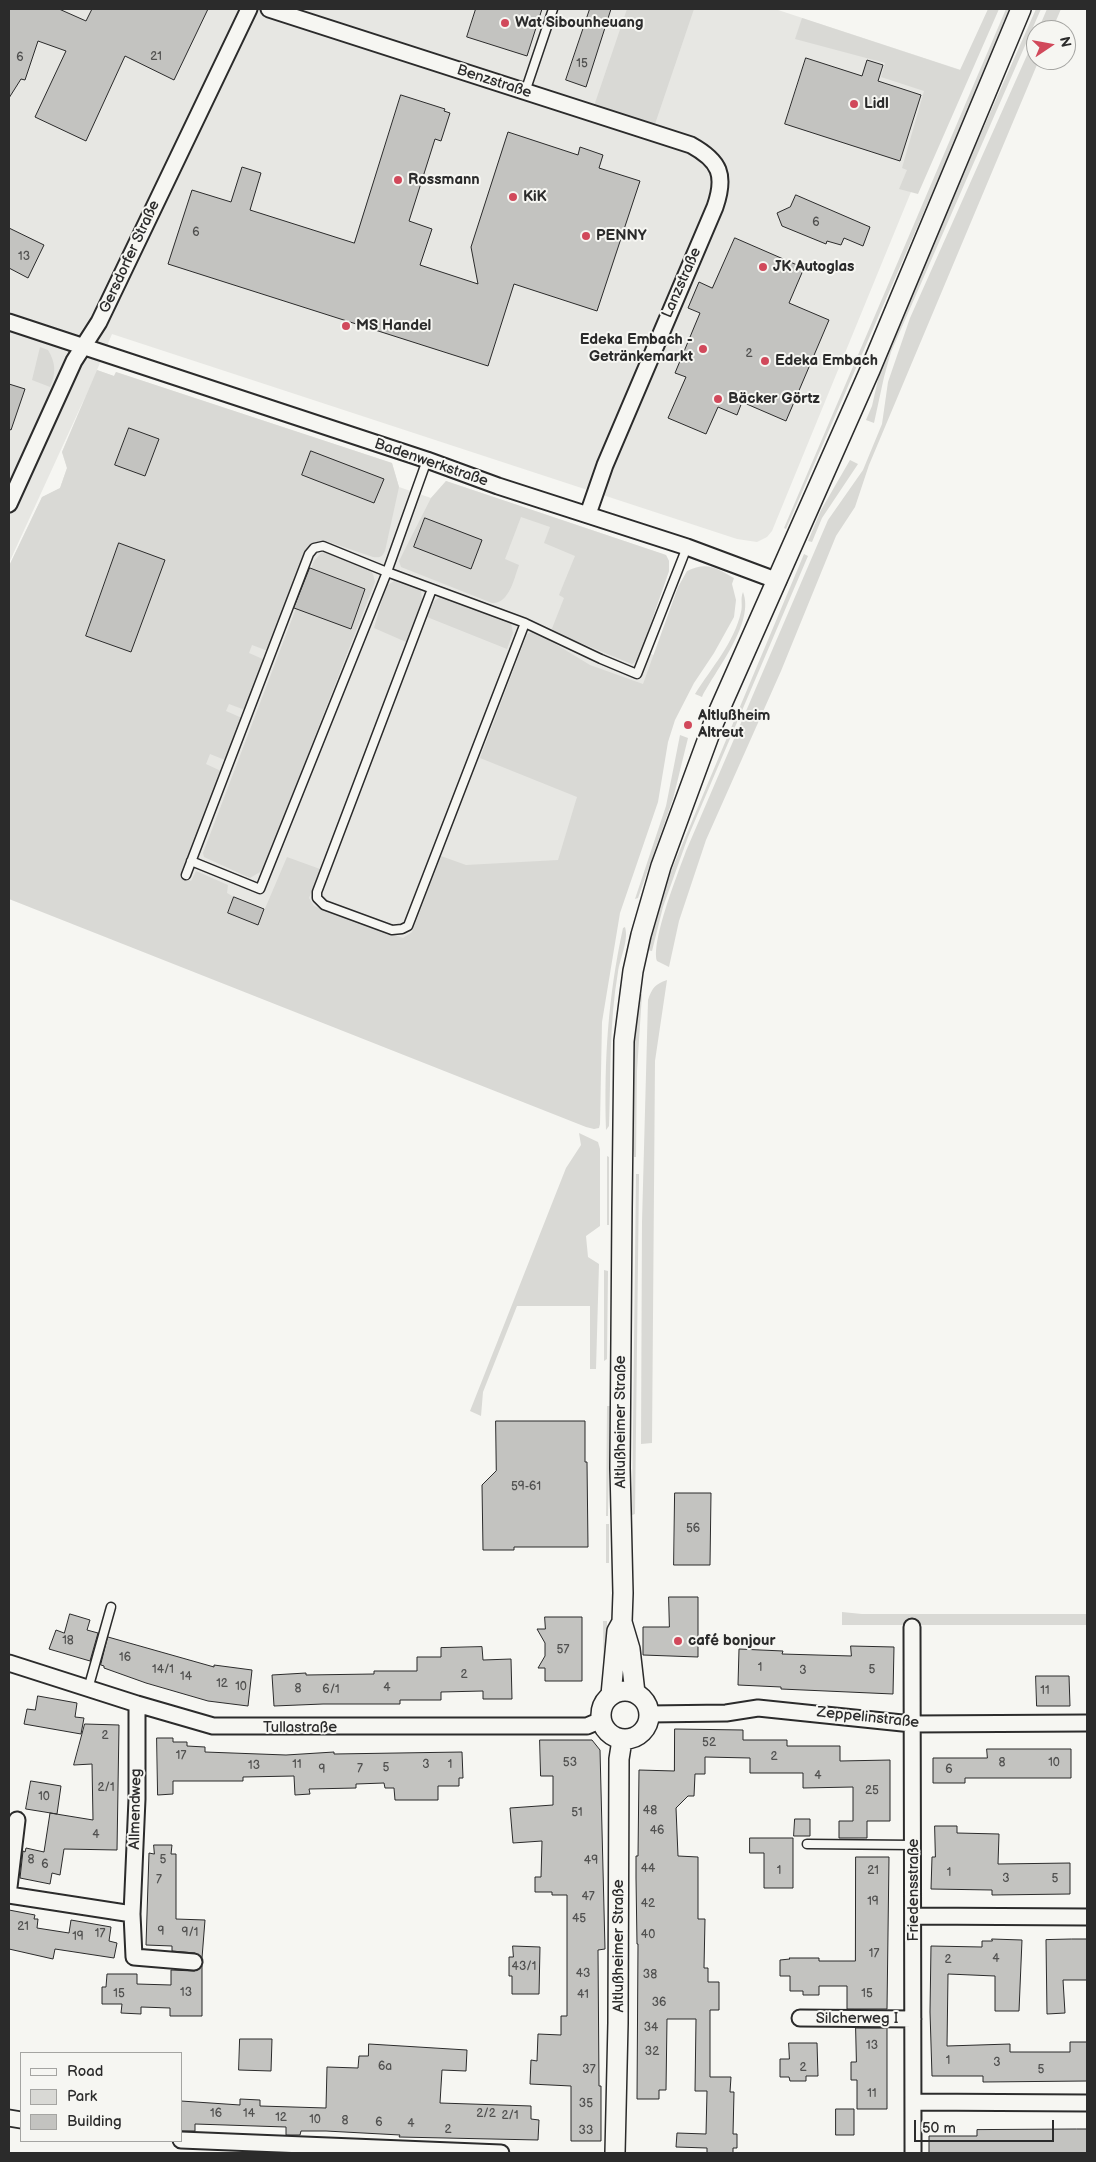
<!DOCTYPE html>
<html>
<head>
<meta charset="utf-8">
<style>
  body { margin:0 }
  #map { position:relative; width:1096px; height:2162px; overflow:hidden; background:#f6f6f2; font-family:"Balsamiq Sans",sans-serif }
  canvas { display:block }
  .frame { position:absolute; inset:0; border:10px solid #2b2b2b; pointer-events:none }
  .legend { position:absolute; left:20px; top:2052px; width:162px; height:90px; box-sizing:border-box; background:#f6f6f2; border:1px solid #a5a5a2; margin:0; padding:6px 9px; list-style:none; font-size:15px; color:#2b2b2b }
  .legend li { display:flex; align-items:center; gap:10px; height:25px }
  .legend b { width:25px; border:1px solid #a5a5a2 }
  .north { position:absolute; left:1026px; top:20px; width:50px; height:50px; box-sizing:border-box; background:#f6f6f2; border:1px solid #a5a5a2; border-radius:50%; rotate:78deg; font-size:14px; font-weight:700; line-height:20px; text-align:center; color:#2b2b2b }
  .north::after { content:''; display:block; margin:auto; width:18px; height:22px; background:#d1495b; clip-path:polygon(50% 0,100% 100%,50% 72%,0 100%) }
  .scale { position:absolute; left:914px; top:2120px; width:140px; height:22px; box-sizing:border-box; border:2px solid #2b2b2b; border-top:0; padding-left:6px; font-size:15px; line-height:18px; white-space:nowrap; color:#2b2b2b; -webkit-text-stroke:4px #f6f6f2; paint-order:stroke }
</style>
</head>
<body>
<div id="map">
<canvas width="1096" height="2162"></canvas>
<div class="frame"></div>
<ul class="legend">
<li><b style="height:6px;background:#f6f6f2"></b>Road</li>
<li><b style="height:14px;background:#d9d9d5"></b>Park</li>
<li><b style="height:14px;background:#c3c3c0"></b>Building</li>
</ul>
<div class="north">N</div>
<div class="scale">50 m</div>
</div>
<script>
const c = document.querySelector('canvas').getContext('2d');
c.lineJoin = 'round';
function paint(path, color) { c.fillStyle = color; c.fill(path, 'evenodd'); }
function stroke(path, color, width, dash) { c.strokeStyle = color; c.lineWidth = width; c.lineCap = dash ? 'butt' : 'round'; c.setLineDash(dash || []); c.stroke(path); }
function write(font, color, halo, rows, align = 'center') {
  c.font = font + ' "Balsamiq Sans",sans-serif'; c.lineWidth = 4; c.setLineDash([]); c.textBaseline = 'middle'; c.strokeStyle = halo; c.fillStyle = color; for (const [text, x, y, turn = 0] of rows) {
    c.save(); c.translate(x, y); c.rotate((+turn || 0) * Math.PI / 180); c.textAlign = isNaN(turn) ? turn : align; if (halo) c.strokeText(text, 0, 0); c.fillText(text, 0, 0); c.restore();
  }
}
paint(new Path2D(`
  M9,9H775L961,70L772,531L767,537L757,542L737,539L112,334L97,370L114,376L116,372L392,463L399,487L431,498L446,481L666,555L669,561V571L641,650L678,665L575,937L418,959L270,985L9,883V566L42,497L60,488L67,468L62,452L86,395L9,563Z`), '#e7e7e3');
paint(new Path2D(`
  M627,9H694L655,124L594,106Z
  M988,9H999L918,194L899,189L907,170L902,168L924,91L881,77L885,63L795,39L802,18L960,70Z
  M1006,9H1012L786,529L784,528Z
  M1036,9H1041L891,352L884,377L874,423L866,420L872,406L884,353Z
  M1047,9H1061L1052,30H1038Z
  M1036,35V60H1039L869,465L855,507L836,536L781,671L706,840L679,921L669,967L657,961C651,941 678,873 686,851L828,520L863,470L882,424L888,382L910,318Z
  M40,347L48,350C56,363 56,374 50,387L32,380Z
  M97,370L114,376L116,372L392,463L399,487L385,551C382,557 380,558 373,557L323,540L309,547L268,651L252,645L249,653L265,660L245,710L229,704L226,711L242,718L225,760L210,754L206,764L221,771L181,876L191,881L196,871L228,885L227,893L234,897L228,913L258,925L287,857L320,869L309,898L314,906L403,938L412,932L441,856L466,865L558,860L577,797L480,758L527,634L534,631L590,665L643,684L678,587L687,571C706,561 717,568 734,578L732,584L736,600L734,617L714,653L694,683L675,720L668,742L658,802L620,913L602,1022L600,1124L599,1128L594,1129L586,1127L9,899V566L42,497L60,488L67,468L62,452Z
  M850,460L858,464L822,518L812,542L808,541L821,510Z
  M446,481L666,555L669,561V571L638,660L632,664L551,631L564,598L559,595L575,556L544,543L550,527L521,517L505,559L519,565C514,579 509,604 492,603L401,567L399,561L431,498Z
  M323,551L370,569L373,574L375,582L264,867L260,872L250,878L204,857L203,853L314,561Z
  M804,554L808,556L688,837L663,907L652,951L647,950L669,876Z
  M396,580L421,590L422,600L406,642L374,628L386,586Z
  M743,592C755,623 716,669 702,697L695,694C712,667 734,643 741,612C743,605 740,599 743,592Z
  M440,597L511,622L513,633L507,649L427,617L434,601Z
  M680,735L688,738L673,799L638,898L635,899L666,806Z
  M625,927C629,940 620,958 618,972C609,1023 611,1075 609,1126L606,1130C604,1060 608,997 623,928Z
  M667,980L655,1061L652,1443L641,1444L642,1222L648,1000C652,988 655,984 667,980Z
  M642,994L637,1071L636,1157H634L633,1151V1073L637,1004L639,995Z
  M579,1133L598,1142L600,1149V1226L586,1236L588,1257L599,1264L596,1369H590V1306H517L483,1392L481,1416L470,1411L566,1168L581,1145Z
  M607,1156L609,1157V1225H607Z
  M636,1174H639V1179L635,1514L632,1515Z
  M604,1270L608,1271L607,1359L604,1361Z
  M607,1406H610L608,1516H606Z
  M606,1524H609V1563H606Z
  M842,1612L862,1614H1087V1625H842Z
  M603,1621H607V1687L604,1696Z`), '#d9d9d5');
const building = new Path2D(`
  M9,9H59L86,21L92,9H208L174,80L125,56L86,141L35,117L66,51L38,41L25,80L21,79L9,98Z
  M476,9H542L527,56L467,37Z
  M590,9H611L586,87L566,80Z
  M806,58L862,76L867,60L883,65L878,81L921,95L900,161L785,124Z
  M401,95L445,109L444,111L450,113L441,141L435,139L409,221L432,229L420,265L478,284L471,247L508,132L578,155L580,147L603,155L599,168L640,181L597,311L514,284L488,366L168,264L192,190L231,202L242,167L261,173L250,210L354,243Z
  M796,195L870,227L863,246L844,238L841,245L827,241L826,244L782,226L777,213L790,207Z
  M9,228L44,245L28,278L9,268Z
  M735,238L804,268L789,303L829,320L786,421L742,402L737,415L718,407L706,434L668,418L686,377L675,373L700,313L688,308L699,282L712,288Z
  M9,384L25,389L11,430L9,429Z
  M129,428L159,439L145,476L115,465Z
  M311,451L384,479L374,503L302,475Z
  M425,518L482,540L471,569L414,547Z
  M119,543L165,560L131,652L86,636Z
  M310,568L365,589L351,629L294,608Z
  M234,897L264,909L258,925L228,913Z
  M496,1421H585V1462H587L588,1547H514V1550H483L482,1485L496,1471Z
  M675,1493H711L710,1565H674Z
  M669,1597H698V1657L643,1655V1627H669Z
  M70,1614L90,1620L87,1630L98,1633L90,1661L49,1649L56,1630L64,1633Z
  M545,1617H582V1681H545V1668H538L545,1656V1643L537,1629H545Z
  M108,1637L214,1667V1665L252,1670L248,1706L208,1701L146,1683L104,1668V1666L101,1665Z
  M851,1646L894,1647L893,1694L781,1689V1687L738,1685L739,1649L783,1651L782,1654L851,1656Z
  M482,1647L483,1660L511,1659L512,1699H483V1691L441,1692V1700H400V1704H323L274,1706L272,1675L306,1673V1675L374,1674V1671H417V1657H441V1648Z
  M1036,1676H1069L1070,1706H1037Z
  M38,1696L77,1703L75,1717L84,1718L81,1734L24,1724L27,1709L35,1710Z
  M85,1724L119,1725L117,1850L64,1849L60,1875L52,1873L50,1884L20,1878L23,1851L25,1852L26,1848L44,1852L50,1813L93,1820L92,1764L74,1765Z
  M675,1729L743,1730V1740H787V1746H840V1761L890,1760V1821H867V1838H839V1821H853V1787L803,1788V1773H750V1758L705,1757V1774H695L694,1796H688L676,1808L678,1856L698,1857V1919H705L704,1968H708V1982H719V2010H710V2077H731L730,2092H734L733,2134H737V2148H733V2153H707V2148L676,2147L677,2133L706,2134L707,2091H695L696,2019H667L666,2090H659V2099H637L638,1944H637L636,1878V1856H638L639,1770L674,1771Z
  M157,1738H173V1742H187V1746L205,1747V1752L286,1755L334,1752V1754L462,1752L463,1778H459V1786H438V1800H395L394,1788H385L384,1783L356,1784V1788L309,1789L310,1794L295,1795L294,1776L243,1777V1781H173V1794L158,1795Z
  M540,1740H592L600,1750L605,1949L598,1950L599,2086H601V2141H571V2086L530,2084L531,2060L537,2061L538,2034L561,2035V2016H567V1895H552V1892H535V1877H541L542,1841L513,1843L510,1808L553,1805V1776H541Z
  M987,1749H1071V1778H965V1783H933V1758H987Z
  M31,1781L61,1786L57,1814L26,1809Z
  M795,1819H810V1836H794Z
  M935,1826H957V1833L999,1834L998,1864L1070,1863V1894L992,1895V1890L931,1889L932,1857H935Z
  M750,1838H793V1888H764V1853H750Z
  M154,1845H172L171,1854H176V1919L205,1920L202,1958L195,1953L172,1951V1946L146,1945L149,1853L154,1854Z
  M856,1857H889L887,2009H847V1986H819V1995H803V1991H790V1976H780V1960L790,1959L789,1958H819V1961H855Z
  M9,1910L35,1915L34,1919H38L37,1928L69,1933L71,1920L111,1927L109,1941L117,1943L114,1958L55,1949L53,1959L9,1949Z
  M992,1939L1022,1940L1019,2011H995V1976L948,1974L947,2046L1010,2044V2052H1070V2042H1087V2081L983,2082V2076H932L930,2012L931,1946L982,1947V1941H992Z
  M1072,1939H1087V1980H1063L1065,2013L1047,2014L1046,1940Z
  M513,1946L540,1947L539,1994H512V1976H509V1957H513Z
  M202,1966V2016H170V2008L141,2007V2014L121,2013L122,2004H102V1987H106L107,1974H137V1984L171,1985V1970L194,1971Z
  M856,2028H887V2109H857V2080H851V2062H856Z
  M240,2039H272L271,2071L239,2070Z
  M789,2043H817L818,2076H806V2081H790L789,2077H780V2059H789Z
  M369,2044L467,2050L466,2071L442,2070L440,2103L531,2106V2119L539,2120L538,2140L399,2137L400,2135L326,2131H301L300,2135H286V2127L195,2124V2131H181V2101L240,2105V2099L260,2100V2106L326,2108L327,2067L358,2068L359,2056H368Z
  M836,2109H854V2135H836Z
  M1077,2129H1087V2153H929V2136H977V2130Z`);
paint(building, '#c3c3c0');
stroke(building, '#2b2b2b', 1);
const service = new Path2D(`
  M525,92L553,9
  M432,589L317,892V898L324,905L392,930L402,929L408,926L525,623
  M191,861L260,889L387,572L427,460
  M186,875L309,554L314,548L323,546L387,572L525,623L601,659L637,674L687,547
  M88,1689L111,1607
  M807,1844L914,1845`);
const minor = new Path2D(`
  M269,9L691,145C720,161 726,175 715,207L605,465L588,514
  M9,322L427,460L498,486L687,547L778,581
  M9,504L74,361L99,322L249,9
  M912,1627C913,1803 914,1978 913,2153
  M9,1663L137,1704L213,1726H587L601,1720
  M137,1704V1799L132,1914L134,1957L194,1962
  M649,1714L726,1713L758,1708L912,1724L1087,1723
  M9,1887L17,1820
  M9,1895L132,1914
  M914,1916L1087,1917
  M800,2018L913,2019
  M913,2102L1087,2103
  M9,2118L21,2120
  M181,2140L501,2153`);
const tertiary = new Path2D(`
  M601 1715a24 24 0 1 1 48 0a24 24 0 1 1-48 0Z
  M635,1693L630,1649L622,1622L623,1593L620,1468L622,1209L624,1041L633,971L641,935L661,866L714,722L870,370L1021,9
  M611,1695L617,1631L622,1622
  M615,2153L618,2023L619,1759L622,1740`);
stroke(service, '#2b2b2b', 11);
stroke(minor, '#2b2b2b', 19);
stroke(tertiary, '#2b2b2b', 22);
stroke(service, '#f6f6f2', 8);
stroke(minor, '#f6f6f2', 15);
stroke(tertiary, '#f6f6f2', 19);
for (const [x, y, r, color] of [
  [505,23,5,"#d1495b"],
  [854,104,5,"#d1495b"],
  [398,180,5,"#d1495b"],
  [513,197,5,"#d1495b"],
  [586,236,5,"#d1495b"],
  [763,267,5,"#d1495b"],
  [346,326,5,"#d1495b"],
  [703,349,5,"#d1495b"],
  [765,361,5,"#d1495b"],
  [718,399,5,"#d1495b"],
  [688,725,5,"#d1495b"],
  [678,1641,5,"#d1495b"]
]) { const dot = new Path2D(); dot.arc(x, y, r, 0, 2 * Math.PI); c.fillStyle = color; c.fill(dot); stroke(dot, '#f6f6f2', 2); }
write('12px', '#515150', null, [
  ["21",156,57],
  ["6",20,58],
  ["15",582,64],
  ["6",816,223],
  ["6",196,233],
  ["13",24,257],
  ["2",749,354],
  ["59-61",526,1487],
  ["56",693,1529],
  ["18",68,1641],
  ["57",563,1650],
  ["16",125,1658],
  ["1",760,1668],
  ["14/1",163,1670],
  ["5",872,1670],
  ["3",803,1671],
  ["2",464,1675],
  ["14",186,1677],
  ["12",222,1684],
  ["10",241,1687],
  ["4",387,1688],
  ["8",298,1689],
  ["6/1",331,1690],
  ["11",1045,1691],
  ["2",105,1736],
  ["52",709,1743],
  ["17",181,1756],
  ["2",774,1757],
  ["53",570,1763],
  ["8",1002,1763],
  ["10",1054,1763],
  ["11",297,1765],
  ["3",426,1765],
  ["1",450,1765],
  ["13",254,1766],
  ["5",386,1768],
  ["7",360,1769],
  ["9",322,1770],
  ["6",949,1770],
  ["4",818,1776],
  ["2/1",106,1788],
  ["25",872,1791],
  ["10",44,1797],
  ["48",650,1811],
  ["51",577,1813],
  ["46",657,1831],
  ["4",96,1835],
  ["8",31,1860],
  ["5",163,1860],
  ["49",591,1861],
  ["6",45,1865],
  ["44",648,1869],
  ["1",779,1871],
  ["21",873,1871],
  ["1",949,1873],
  ["3",1006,1879],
  ["5",1055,1879],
  ["7",159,1880],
  ["47",588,1897],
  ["19",873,1902],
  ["42",648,1904],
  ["45",579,1919],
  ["21",23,1927],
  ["9",161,1932],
  ["9/1",190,1933],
  ["17",100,1934],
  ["40",648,1935],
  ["19",78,1937],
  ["17",874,1954],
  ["4",996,1959],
  ["2",948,1960],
  ["43/1",524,1967],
  ["43",583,1974],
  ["38",650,1975],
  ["13",186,1993],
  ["15",119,1994],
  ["15",867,1994],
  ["41",583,1995],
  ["36",659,2003],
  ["34",651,2028],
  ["13",872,2046],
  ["32",652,2052],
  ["1",948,2061],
  ["3",997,2063],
  ["6a",385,2067],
  ["2",803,2068],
  ["37",589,2070],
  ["5",1041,2070],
  ["11",872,2094],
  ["35",586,2104],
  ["16",216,2114],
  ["14",249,2114],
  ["2/2",486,2114],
  ["2/1",510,2116],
  ["12",281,2118],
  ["10",315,2120],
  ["8",345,2121],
  ["6",379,2123],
  ["4",411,2124],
  ["2",448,2130],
  ["33",586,2131]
]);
write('bold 15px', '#2b2b2b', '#f6f6f2', [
  ["Wat Sibounheuang",515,23],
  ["Lidl",864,104],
  ["Rossmann",408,180],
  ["KiK",523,197],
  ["PENNY",596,236],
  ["JK Autoglas",773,267],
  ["MS Handel",356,326],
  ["Edeka Embach -",693,340,"right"],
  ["Getränkemarkt",693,357,"right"],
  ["Edeka Embach",775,361],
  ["Bäcker Görtz",728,399],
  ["Altlußheim",698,716],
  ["Altreut",698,733],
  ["café bonjour",688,1641]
], 'left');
write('15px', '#2b2b2b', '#f6f6f2', [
  ["Benzstraße",494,82,18],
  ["Gersdorfer Straße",130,257,-65],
  ["Lanzstraße",682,283,-66],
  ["Badenwerkstraße",431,463,19],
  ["Altlußheimer Straße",621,1422,-90],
  ["Zeppelinstraße",868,1718,6],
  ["Tullastraße",300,1728],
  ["Allmendweg",136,1809,-89],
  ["Friedensstraße",914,1890,-90],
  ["Altlußheimer Straße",619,1946,-90],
  ["Silcherweg I",857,2019]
]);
</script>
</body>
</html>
